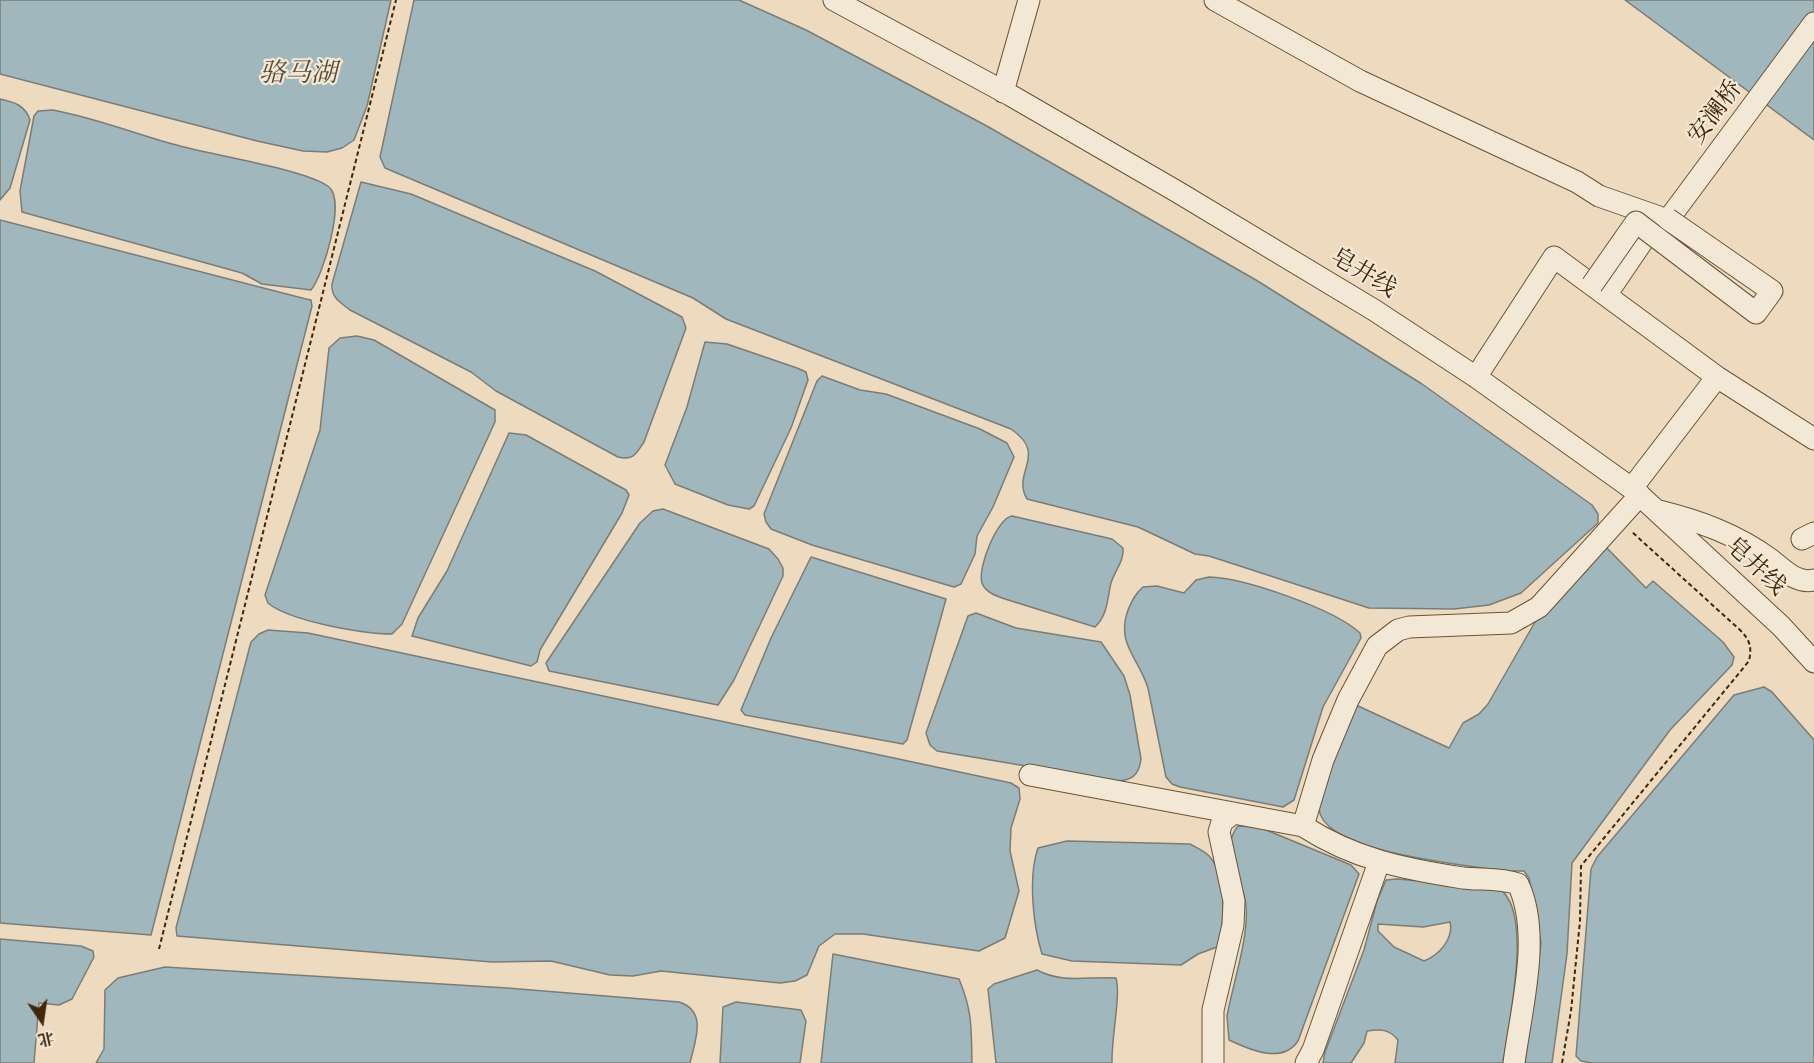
<!DOCTYPE html>
<html>
<head>
<meta charset="utf-8">
<style>
  body { margin:0 }
  #map { position:relative; width:1814px; height:1063px; overflow:hidden; background:#eddabf; font-family:"Libre Bodoni","Noto Serif SC",serif }
  canvas { display:block }
  .north { position:absolute; left:12px; top:991px; width:60px; height:60px; -webkit-text-stroke:4px #f3e7d5; paint-order:stroke; rotate:167deg; font-size:16px; font-weight:700; line-height:24px; text-align:center; color:#402709 }
  .north::after { content:''; display:block; margin:auto; width:21px; height:27px; background:#402709; clip-path:polygon(50% 0,100% 100%,50% 72%,0 100%) }
</style>
</head>
<body>
<div id="map">
<canvas width="1814" height="1063"></canvas>
<div class="north">北</div>
</div>
<script>
const c = document.querySelector('canvas').getContext('2d');
c.lineJoin = 'round';
function paint(path, color) { c.fillStyle = color; c.fill(path, 'evenodd'); }
function stroke(path, color, width, dash) { c.strokeStyle = color; c.lineWidth = width; c.lineCap = dash ? 'butt' : 'round'; c.setLineDash(dash || []); c.stroke(path); }
function write(font, color, halo, rows, align = 'center') {
  c.font = font + ' "Libre Bodoni","Noto Serif SC",serif'; c.lineWidth = 4.5; c.setLineDash([]); c.textBaseline = 'middle'; c.strokeStyle = halo; c.fillStyle = color; for (const [text, x, y, turn = 0] of rows) {
    c.save(); c.translate(x, y); c.rotate((+turn || 0) * Math.PI / 180); c.textAlign = isNaN(turn) ? turn : align; if (halo) c.strokeText(text, 0, 0); c.fillText(text, 0, 0); c.restore();
  }
}
const water = new Path2D(`
  M0,0H391L367,106L354,140L342,148L327,152L303,151L257,141L0,74Z
  M414,0H739L806,30L985,125L1256,280L1422,384L1592,505L1598,514V523L1521,593L1489,605L1454,609L1369,608L1209,556L1195,554L1138,527L1027,499C1011,472 1049,455 1011,429L726,319L693,298L385,168L380,157Z
  M1625,0H1814V140Z
  M0,99C14,102 25,105 30,120L10,188L0,200Z
  M53,110C96,118 138,135 180,146C212,155 308,170 329,187C346,201 323,276 311,290L262,284L242,273L22,212L20,191L34,116L38,111Z
  M361,182L411,194L595,271L682,317L686,328L644,442C636,454 633,461 618,457L496,391L471,372L350,310C340,302 331,298 332,284Z
  M0,220L306,299L311,300L312,306L151,935L0,923Z
  M357,336L374,340L495,410V422L402,624L392,634C363,634 289,621 268,603L265,595L320,430L329,348L340,338Z
  M705,342L727,344L797,368L806,372L808,380L791,428L754,506L749,509L728,505L675,484L665,465L687,407Z
  M822,376L860,390L886,394L980,429L1007,443L1014,457L993,507L977,536L975,554L961,584L954,587L812,545L771,529L766,522L764,514L817,381Z
  M509,433L526,435L626,490L629,495L622,513L540,650L537,662L531,666L412,636L418,618L447,571Z
  M663,509L769,549L778,559L783,568V576L734,680L718,705L549,671L546,663L640,523L653,511Z
  M1012,516L1112,539L1123,548C1124,562 1115,570 1111,583C1107,599 1108,615 1095,627L1005,599C996,596 985,592 982,583C977,569 997,518 1012,516Z
  M1605,546L1646,588L1653,581L1723,642L1734,657L1732,665L1670,730L1572,863L1567,954L1552,1063H1525L1541,943L1529,878L1524,871H1504C1468,865 1323,853 1319,809C1318,788 1347,727 1356,705L1449,748L1463,723L1479,714L1488,704L1535,622L1587,570Z
  M811,557L946,599L907,740L903,744L745,715L741,710L771,638Z
  M1209,577C1245,578 1334,609 1360,633L1361,638L1323,707L1294,800L1283,807L1180,787L1172,784L1166,777L1148,688C1138,656 1116,645 1128,610C1132,601 1135,594 1143,587L1157,586L1184,593L1196,580Z
  M976,613L1016,628L1101,642L1124,676L1130,695L1141,759C1139,776 1131,781 1115,781L937,751L930,745L926,733L968,616Z
  M268,630L308,633L1011,783L1019,788L1020,799L1011,828L1010,851L1019,891L1005,938L979,951L863,934H835L819,946L807,975L795,981L780,983L661,971L633,976L610,975L551,961L492,962L177,936L176,928L251,642L259,634Z
  M1764,687L1772,692L1814,740V1063H1592L1581,1061L1576,1056L1591,869L1597,857L1734,695Z
  M1238,826L1259,827L1351,865L1359,874L1298,1041C1283,1063 1254,1052 1229,1040L1227,1016C1233,983 1249,938 1246,905C1243,879 1218,850 1238,826Z
  M1067,841L1190,844C1197,848 1205,851 1210,857C1227,877 1225,924 1217,947L1198,954L1181,965L1072,961L1042,954C1033,925 1028,876 1038,848Z
  M1397,879L1498,888C1535,909 1508,1025 1503,1063H1395L1398,1040C1389,1029 1381,1029 1367,1031L1364,1043L1351,1063H1323L1325,1052L1364,950L1377,901L1386,880ZM1450,922C1454,939 1439,955 1424,961L1394,947L1378,931V924L1423,927Z
  M0,939L81,946L93,951L94,957L72,999L59,1005L39,1003L34,1063H0Z
  M833,954L959,979C973,1013 971,1028 972,1063H821Z
  M165,967L507,988L679,1002C708,1011 695,1041 690,1063H96L104,1049L105,990L118,978Z
  M1037,970C1063,984 1089,976 1116,978C1121,996 1111,1039 1112,1063H996L988,989L994,984Z
  M736,1002L801,1010L806,1021L800,1063H720L723,1007Z`);
paint(water, '#a0b7be');
stroke(water, '#7a7d76', 1.5);
const minor = new Path2D(`
  M834,0L1010,95L1176,191L1374,310L1476,377L1634,490L1781,626L1814,662
  M1215,0L1360,81L1577,182L1599,196L1659,217L1606,295
  M1003,92L1029,0
  M1659,232L1814,23
  M1476,377L1554,257L1717,377L1814,439
  M1632,488L1717,377
  M1659,511C1699,521 1736,534 1770,559C1783,569 1796,584 1814,580
  M1802,539L1814,533
  M1030,775L1303,826C1354,859 1404,869 1463,878C1482,880 1501,878 1518,884C1542,934 1521,1009 1514,1063
  M1303,826L1323,760L1348,700L1377,646L1398,630L1409,627L1511,623L1539,607L1640,495
  M1213,1063V1010L1233,925L1234,901L1219,832L1222,822L1232,814
  M1306,1063L1313,1050L1379,862`);
stroke(minor, '#6b5436', 23);
stroke(new Path2D(`
  M159,949L396,0
  M1562,1063L1571,1011L1580,921L1581,866L1749,661C1752,647 1750,640 1740,630L1632,532`), '#402709', 2, [4.5, 3]);
stroke(minor, '#f3e7d5', 21);
const minorBridge = new Path2D(`
  M1592,285L1636,222L1756,313L1772,291L1668,219`);
stroke(minorBridge, '#6b5436', 23, []);
stroke(minorBridge, '#f3e7d5', 21);
write('24px', '#402709', '#f3e7d5', [
  ["安澜桥",1716,113,-53],
  ["皂井线",1363,274,31],
  ["皂井线",1755,567,43]
]);
write('italic 26px', '#584b36', '#f3e7d5', [
  ["骆马湖",298,75]
]);
</script>
</body>
</html>
